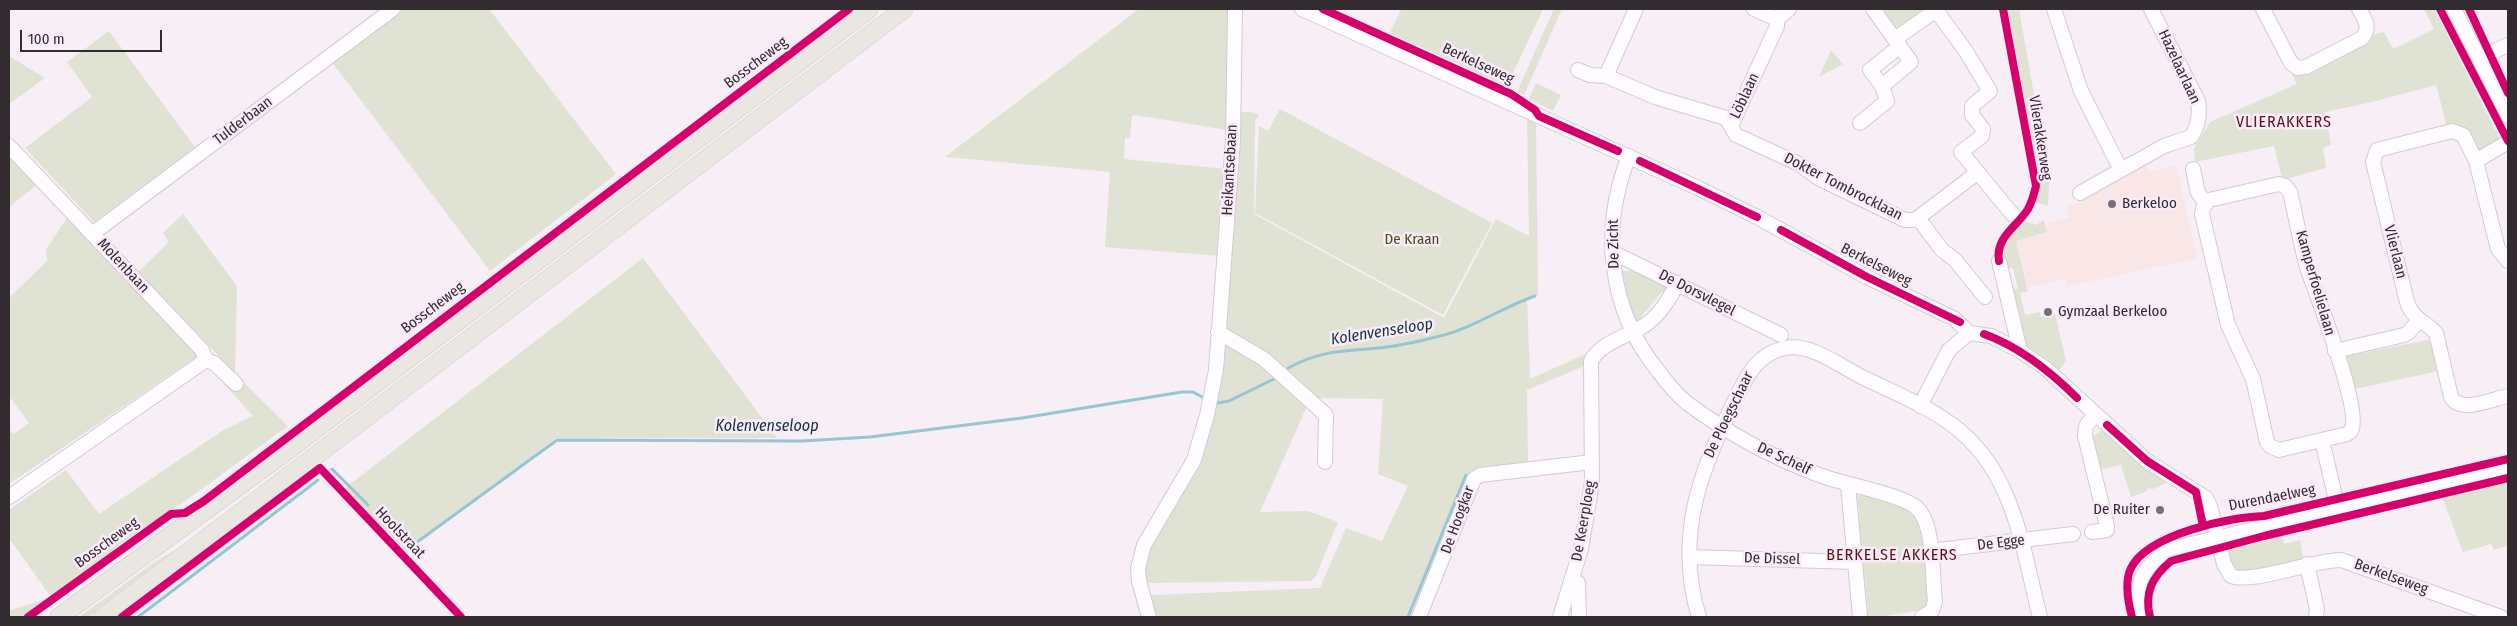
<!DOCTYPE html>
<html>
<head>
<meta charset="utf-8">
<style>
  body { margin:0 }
  #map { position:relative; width:2517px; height:626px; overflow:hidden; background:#f7eef6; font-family:"Fira Sans Condensed",sans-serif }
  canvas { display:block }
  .frame { position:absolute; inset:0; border:10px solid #322c31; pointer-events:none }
  .scale { position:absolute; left:20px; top:30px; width:142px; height:22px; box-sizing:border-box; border:2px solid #322c31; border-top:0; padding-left:6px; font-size:15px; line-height:18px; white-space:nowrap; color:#322c31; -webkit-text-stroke:4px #fbeaf9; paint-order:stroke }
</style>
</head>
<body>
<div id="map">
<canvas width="2517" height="626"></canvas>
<div class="frame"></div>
<div class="scale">100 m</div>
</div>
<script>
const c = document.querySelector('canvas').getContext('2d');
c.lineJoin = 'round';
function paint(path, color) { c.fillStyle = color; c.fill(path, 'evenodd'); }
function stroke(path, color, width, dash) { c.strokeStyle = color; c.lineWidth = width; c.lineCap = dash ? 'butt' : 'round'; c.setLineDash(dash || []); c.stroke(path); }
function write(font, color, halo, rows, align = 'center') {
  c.font = font + ' "Fira Sans Condensed",sans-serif'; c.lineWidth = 5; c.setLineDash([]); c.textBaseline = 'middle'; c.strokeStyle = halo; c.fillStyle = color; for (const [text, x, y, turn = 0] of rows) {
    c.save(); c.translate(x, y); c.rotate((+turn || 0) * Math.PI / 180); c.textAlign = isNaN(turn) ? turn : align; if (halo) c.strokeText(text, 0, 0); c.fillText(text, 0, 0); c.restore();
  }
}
paint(new Path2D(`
  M2143,165H2147L2150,172L2176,165L2197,258L2068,286L2066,278L2028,287L2016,241L2047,233L2046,224L2070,217L2067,208Z`), '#f9e6e6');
paint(new Path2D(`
  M403,9H489L616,174L490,271L332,62Z
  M1139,9H1228L1227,130L1135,115L1132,116L1130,138H1125L1124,159L1226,169L1220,256L1105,247L1110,172L945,157Z
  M1401,9H1543L1507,86L1390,33Z
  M1554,9H1562L1524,95L1517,92Z
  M1887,9H1924L1897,29L1884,11Z
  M2008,9H2019L2049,181L2048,206L2035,202L2039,189V177Z
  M2424,9H2434L2500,139L2482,150L2478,149L2464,130H2448L2436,85L2372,102L2325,112L2331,145L2323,148L2326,168L2289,178L2290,181L2283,182L2274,146L2195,162L2194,148L2210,122L2297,84L2292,74L2375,34L2384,32L2393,49L2434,29Z
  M109,31L195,147L94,222L25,148L92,97L67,62Z
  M1831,50L1843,64L1819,77Z
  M9,56L45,78L9,104Z
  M1536,83L1561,95L1553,111L1529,99Z
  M1280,109L1492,223L1443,315L1255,213L1259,126L1268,131Z
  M1241,112H1251L1259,115L1255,121L1254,214L1444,318L1496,219L1529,236L1527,116L1536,120L1538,295L1527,299L1530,379L1592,351L1584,366L1527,390L1528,466L1467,474L1408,617H1151L1147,598L1153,595L1320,588L1346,528L1382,541L1408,486L1378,474L1383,399L1315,398L1287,369L1277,374L1307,406L1260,512L1308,511L1338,522L1316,576L1311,581L1148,583L1144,580L1147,548L1178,493L1223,341L1232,247Z
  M9,154L38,184L9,207Z
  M183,214L237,286L235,374L288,426L181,504L120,544L80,580L51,598L39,610L28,617H9V611L51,597L9,538V510L66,470L99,514L222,431L253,416L224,384L235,373L138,272L169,242L163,233Z
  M68,217L198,356L9,484V429L14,434L29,423L9,396V298L47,261L46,249Z
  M2022,220L2036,225L2044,220L2047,232L2016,241L2028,291L2020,293L2025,315L2040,312L2041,317L2055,314L2066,361L2059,370L2023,346L2010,291L2018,288L2013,268L2005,269C1998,244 2005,238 2022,220Z
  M643,258L777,438H556L407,552L345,488Z
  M1633,270L1670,288L1669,291L1662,292L1641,317L1639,320L1643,322L1638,325L1630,306L1622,271Z
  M2428,340L2432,343L2439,371L2350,390L2342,357Z
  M2105,429L2166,483L2153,489L2148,488L2146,492L2131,497L2121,465L2097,470L2088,439Z
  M2508,481V545L2494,550L2491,544L2463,552L2442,497Z
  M1859,495C1876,498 1897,500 1911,511C1929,524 1927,580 1929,602L1924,610L1877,617L1866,615L1868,610L1865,577L1862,575L1859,545L1861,542L1858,503L1855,501Z
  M2282,536L2284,544L2300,540L2303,559L2246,575L2234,573L2228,553L2230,550Z
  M177,549L89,617H79L156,561Z`), '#e0e2d3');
stroke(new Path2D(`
  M1288,368C1326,348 1347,352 1387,347C1405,345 1423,340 1440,336C1473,328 1503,307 1535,296
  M1218,403L1229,401L1278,377
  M332,469L368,505
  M377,514L409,548L557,440L802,441L870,437L1022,418L1182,392H1193L1204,398
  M138,617L318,480
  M1408,617L1466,475`), '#96c6d2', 3);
const minor = new Path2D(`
  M1302,9L1698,188L1757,217L1867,277L1955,319L1969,333L1991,336L2020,351L2045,368L2147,461L2206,498L2210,506L2224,564L2231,576C2253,584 2312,560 2341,560L2501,617
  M1873,9L1911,62L1882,86
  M1935,9L1965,50L1990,91L1972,106V115L1983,129L1982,136L1961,152L2013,215
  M2054,9L2081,91L2121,170
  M2263,9L2291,63L2298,68L2306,67L2362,38C2371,28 2365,19 2359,9
  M2454,9L2508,116
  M1777,19L1789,9
  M1895,39L1936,10
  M2479,58L2508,45
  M1578,70L1590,75L1606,76L1655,97L1726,118L1736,135L1799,164L1820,179L1905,220H1915L1977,173
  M1606,76L1636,9
  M1860,123L1887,101L1882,86L1870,70L1900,46
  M1731,126L1777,26V19L1754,9
  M9,146L202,350L206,360L214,363L236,384
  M1629,156C1600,229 1608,310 1659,372C1667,383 1676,394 1687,403C1727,433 1772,457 1819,475C1842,484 1905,495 1918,509C1935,527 1932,577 1935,601L1932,611L1922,617
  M2476,161L2508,142
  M2193,169L2198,193L2206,203
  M2279,184L2285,186L2290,192C2296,217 2300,242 2307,267C2316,295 2363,411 2351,431L2347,434L2279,450L2270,446L2267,442L2253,379L2228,325L2202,214L2203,208L2209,200Z
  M2080,193L2164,146L2191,137C2199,126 2200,114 2198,101L2151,9
  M1918,218L1942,250L1955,260L1985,297
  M92,234L393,9
  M1612,252L1781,335
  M1999,261L2020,351
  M2508,261L2498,249L2476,161L2463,135L2452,131L2377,150L2373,162L2407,302C2414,321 2424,320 2436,333L2451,397C2461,414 2492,399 2508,396
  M1218,332L1264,359L1326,415L1325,462
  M2335,351L2404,335L2409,332L2418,321
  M1920,406L1949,350L1969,333
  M2322,440L2338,509
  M1848,485L1860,617
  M9,497L206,360
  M2092,532L2107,530V526L2085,436L2086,426L2095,414
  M1930,551L2073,534
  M1690,557L1855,562
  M2307,564L2317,609L2316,617
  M1572,580L1578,583L1579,617
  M1149,617L1139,581L1138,568L1144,545L1194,460L1207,415L1216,370L1233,140L1235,9
  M1419,617L1474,479L1480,475L1592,462
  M1560,617L1581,549L1592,483L1591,361C1601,342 1627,337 1645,325C1660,315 1669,299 1678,283
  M1699,617C1675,539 1699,473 1733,404C1745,380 1755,354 1785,348C1812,343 1841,367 1864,378C1893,392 1925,405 1951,424C2014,469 2022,547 2040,617
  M2141,617C2133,585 2142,567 2170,549L2508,469`);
const major = new Path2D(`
  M59,617L284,453L869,9
  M103,617L904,9`);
stroke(minor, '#d2cbd1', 16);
stroke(major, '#cfcacf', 19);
stroke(minor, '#fefcfe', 14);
stroke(major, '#eae6e2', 18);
stroke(new Path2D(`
  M1323,9L1511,94L1535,110L1539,116L1618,151
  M2440,9L2508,141
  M2469,9L2508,93
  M1640,161L1757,217
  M1781,230L1867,277L1960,322
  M1999,261C1995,237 2017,227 2028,209C2032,202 2034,194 2036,186L2003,9
  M1984,334C2020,347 2050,371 2077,398
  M2107,425L2147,461L2196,492L2203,526
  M28,617L171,514L185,513L204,501L849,9
  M122,617L320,468L461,617
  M2132,617C2128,602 2124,582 2131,568C2148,534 2230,517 2264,516L2508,459
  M2150,617C2144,593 2152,577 2171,561L2264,536L2508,478`), '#d6006c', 8);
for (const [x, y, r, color] of [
  [2112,204,5,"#777076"],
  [2048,312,5,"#777076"],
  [2160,510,5,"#777076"]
]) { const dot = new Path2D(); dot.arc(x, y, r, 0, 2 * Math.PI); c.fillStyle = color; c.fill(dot); stroke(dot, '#fbeaf9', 2); }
write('15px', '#322c31', '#fbeaf9', [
  ["Bosscheweg",756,63,-37],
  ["Berkelseweg",1478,64,25],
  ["Hazelaarlaan",2179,67,65],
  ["Löblaan",1745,96,-65],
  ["Tulderbaan",243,121,-37],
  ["Vlierakkerweg",2040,138,81],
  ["Heikantsebaan",1230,170,-87],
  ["Dokter Tombrocklaan",1843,187,27],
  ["De Zicht",1614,244,-91],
  ["Vlierlaan",2395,252,76],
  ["Berkelseweg",1876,265,27],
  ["Molenbaan",123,266,47],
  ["Kamperfoelielaan",2315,283,74],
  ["De Dorsvlegel",1697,293,27],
  ["Bosscheweg",433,308,-37],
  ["De Ploegschaar",1729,415,-64],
  ["De Schelf",1784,459,25],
  ["Durendaelweg",2272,498,-11],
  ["De Hoogkar",1458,520,-70],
  ["De Keerploeg",1584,521,-80],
  ["Hoolstraat",400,533,46],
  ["Bosscheweg",107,543,-36],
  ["De Egge",2001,543,-7],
  ["De Dissel",1772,559,2],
  ["Berkelseweg",2391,577,20]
]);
write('15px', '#322c31', '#fbeaf9', [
  ["Berkeloo",2122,204],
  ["Gymzaal Berkeloo",2058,312],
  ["De Ruiter",2150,510,"right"]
], 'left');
write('15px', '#425116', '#fbeaf9', [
  ["De Kraan",1412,240]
]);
c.letterSpacing = '1px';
write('16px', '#5b1716', '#fbeaf9', [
  ["VLIERAKKERS",2284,123],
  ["BERKELSE AKKERS",1892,556]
]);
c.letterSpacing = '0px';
write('italic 16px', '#10343b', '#fbeaf9', [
  ["Kolenvenseloop",1382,332,-9],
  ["Kolenvenseloop",767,427]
]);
</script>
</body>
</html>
